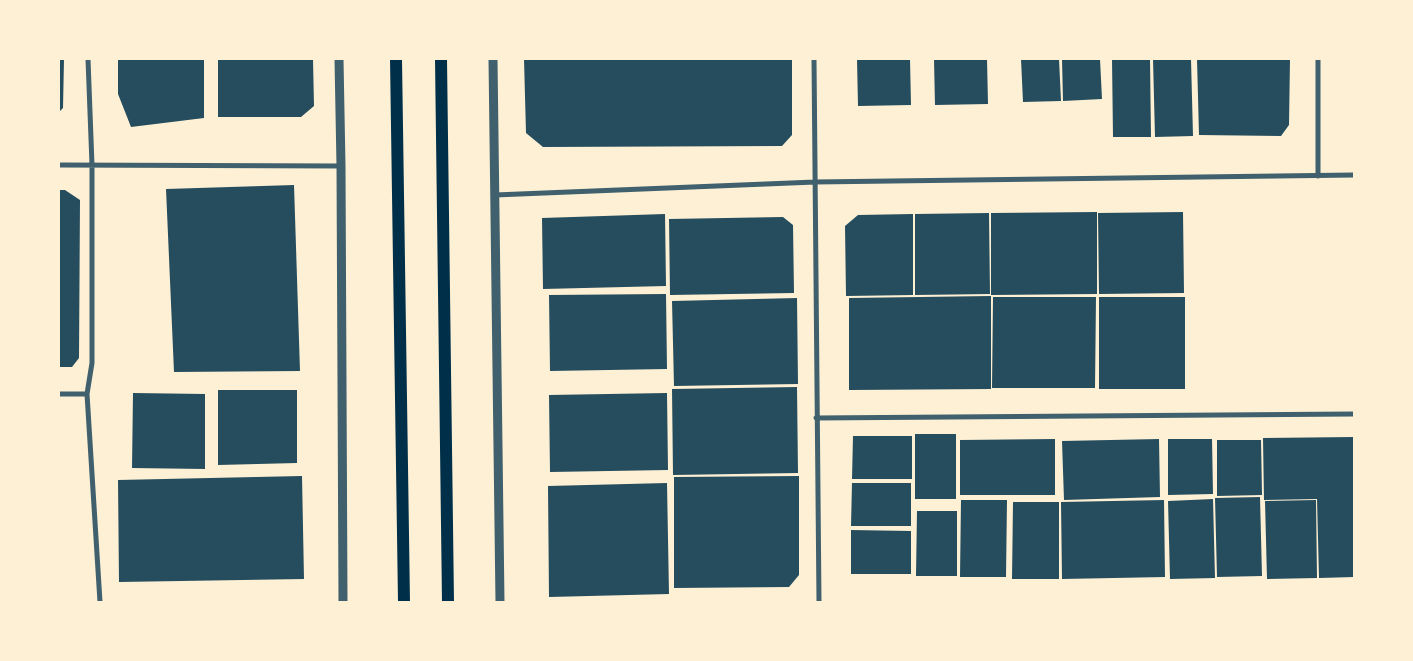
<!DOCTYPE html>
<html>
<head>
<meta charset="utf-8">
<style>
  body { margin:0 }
  #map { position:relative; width:1413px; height:661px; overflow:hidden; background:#fdf0d5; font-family:"Work Sans",sans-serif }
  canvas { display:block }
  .frame { position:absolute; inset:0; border:60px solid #fdf0d5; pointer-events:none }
</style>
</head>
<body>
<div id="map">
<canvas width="1413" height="661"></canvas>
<div class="frame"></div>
</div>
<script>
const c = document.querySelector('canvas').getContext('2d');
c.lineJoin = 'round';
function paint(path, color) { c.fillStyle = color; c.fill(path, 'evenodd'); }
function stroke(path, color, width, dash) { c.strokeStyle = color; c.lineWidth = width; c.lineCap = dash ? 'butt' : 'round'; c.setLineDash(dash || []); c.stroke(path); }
paint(new Path2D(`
  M59,59H64L63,108L59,112Z
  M118,59H204V118L131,127L118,94Z
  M218,59H313L314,106L301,117H218Z
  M524,59H792V135L782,146L543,147L526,133Z
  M857,59H910L911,105L858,106Z
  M934,59H987L988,104L935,105Z
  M1021,59H1059L1061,101L1023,102Z
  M1062,59H1100L1102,99L1063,101Z
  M1112,59H1150L1151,137H1113Z
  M1153,59H1191L1193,136L1155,137Z
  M1197,59H1290L1289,125L1281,136L1199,135Z
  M294,185L300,371L174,372L166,189Z
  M59,190H65L80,200L79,358L72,367H59Z
  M1097,212V294L991,295V213Z
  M1183,212L1184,293L1099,294L1098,213Z
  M989,213L990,294L915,295V214Z
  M665,214L666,286L543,289L542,218Z
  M913,214V295L846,296L845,226L858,215Z
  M783,217L793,225L794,293L670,295L669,219Z
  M666,294L667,369L550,371L549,295Z
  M991,296V389L849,390V298Z
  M993,297H1096L1095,388H992Z
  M1099,297H1185V389H1099Z
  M797,298L798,384L674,386L672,301Z
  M797,387L798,473L673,475L672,389Z
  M218,390H297V463L218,465Z
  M133,393L205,394V469L132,468Z
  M667,393L668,470L550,472L549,395Z
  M915,434H956V499H915Z
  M853,436H912V479H852Z
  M1354,437V577L1319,578L1317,499L1264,500L1263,438Z
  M1055,439V495H960V440Z
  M1159,439L1160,497L1064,500L1062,441Z
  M1168,439H1212L1213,494L1168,495Z
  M1217,440H1261L1262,495L1217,496Z
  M302,476L304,579L119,582L118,480Z
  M799,476V575L789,587L674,588V477Z
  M667,483L669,594L549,597L548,486Z
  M852,483H911V526H851Z
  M1260,497L1262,576L1217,577L1215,498Z
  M1213,499L1215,578L1170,579L1168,501Z
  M961,500H1007L1006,577H960Z
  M1164,500L1165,577L1062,579L1061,502Z
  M1316,500L1317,578L1267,579L1265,501Z
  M1013,502H1059V579H1012Z
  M917,511H957V576H916Z
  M851,530L911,531V574H851Z`), '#264d5e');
stroke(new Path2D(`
  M88,59L92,165V363L87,394L100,602
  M814,59L819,602
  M1318,59V176
  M59,165L341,166
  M495,195L815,182L1354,175
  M59,394H87
  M816,418L1354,414`), '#3f606c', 5);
stroke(new Path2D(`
  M339,59L341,166L343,602
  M493,59L500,602`), '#3f606c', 9);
stroke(new Path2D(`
  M396,59L404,602
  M441,59L448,602`), '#003049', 12);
</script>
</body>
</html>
